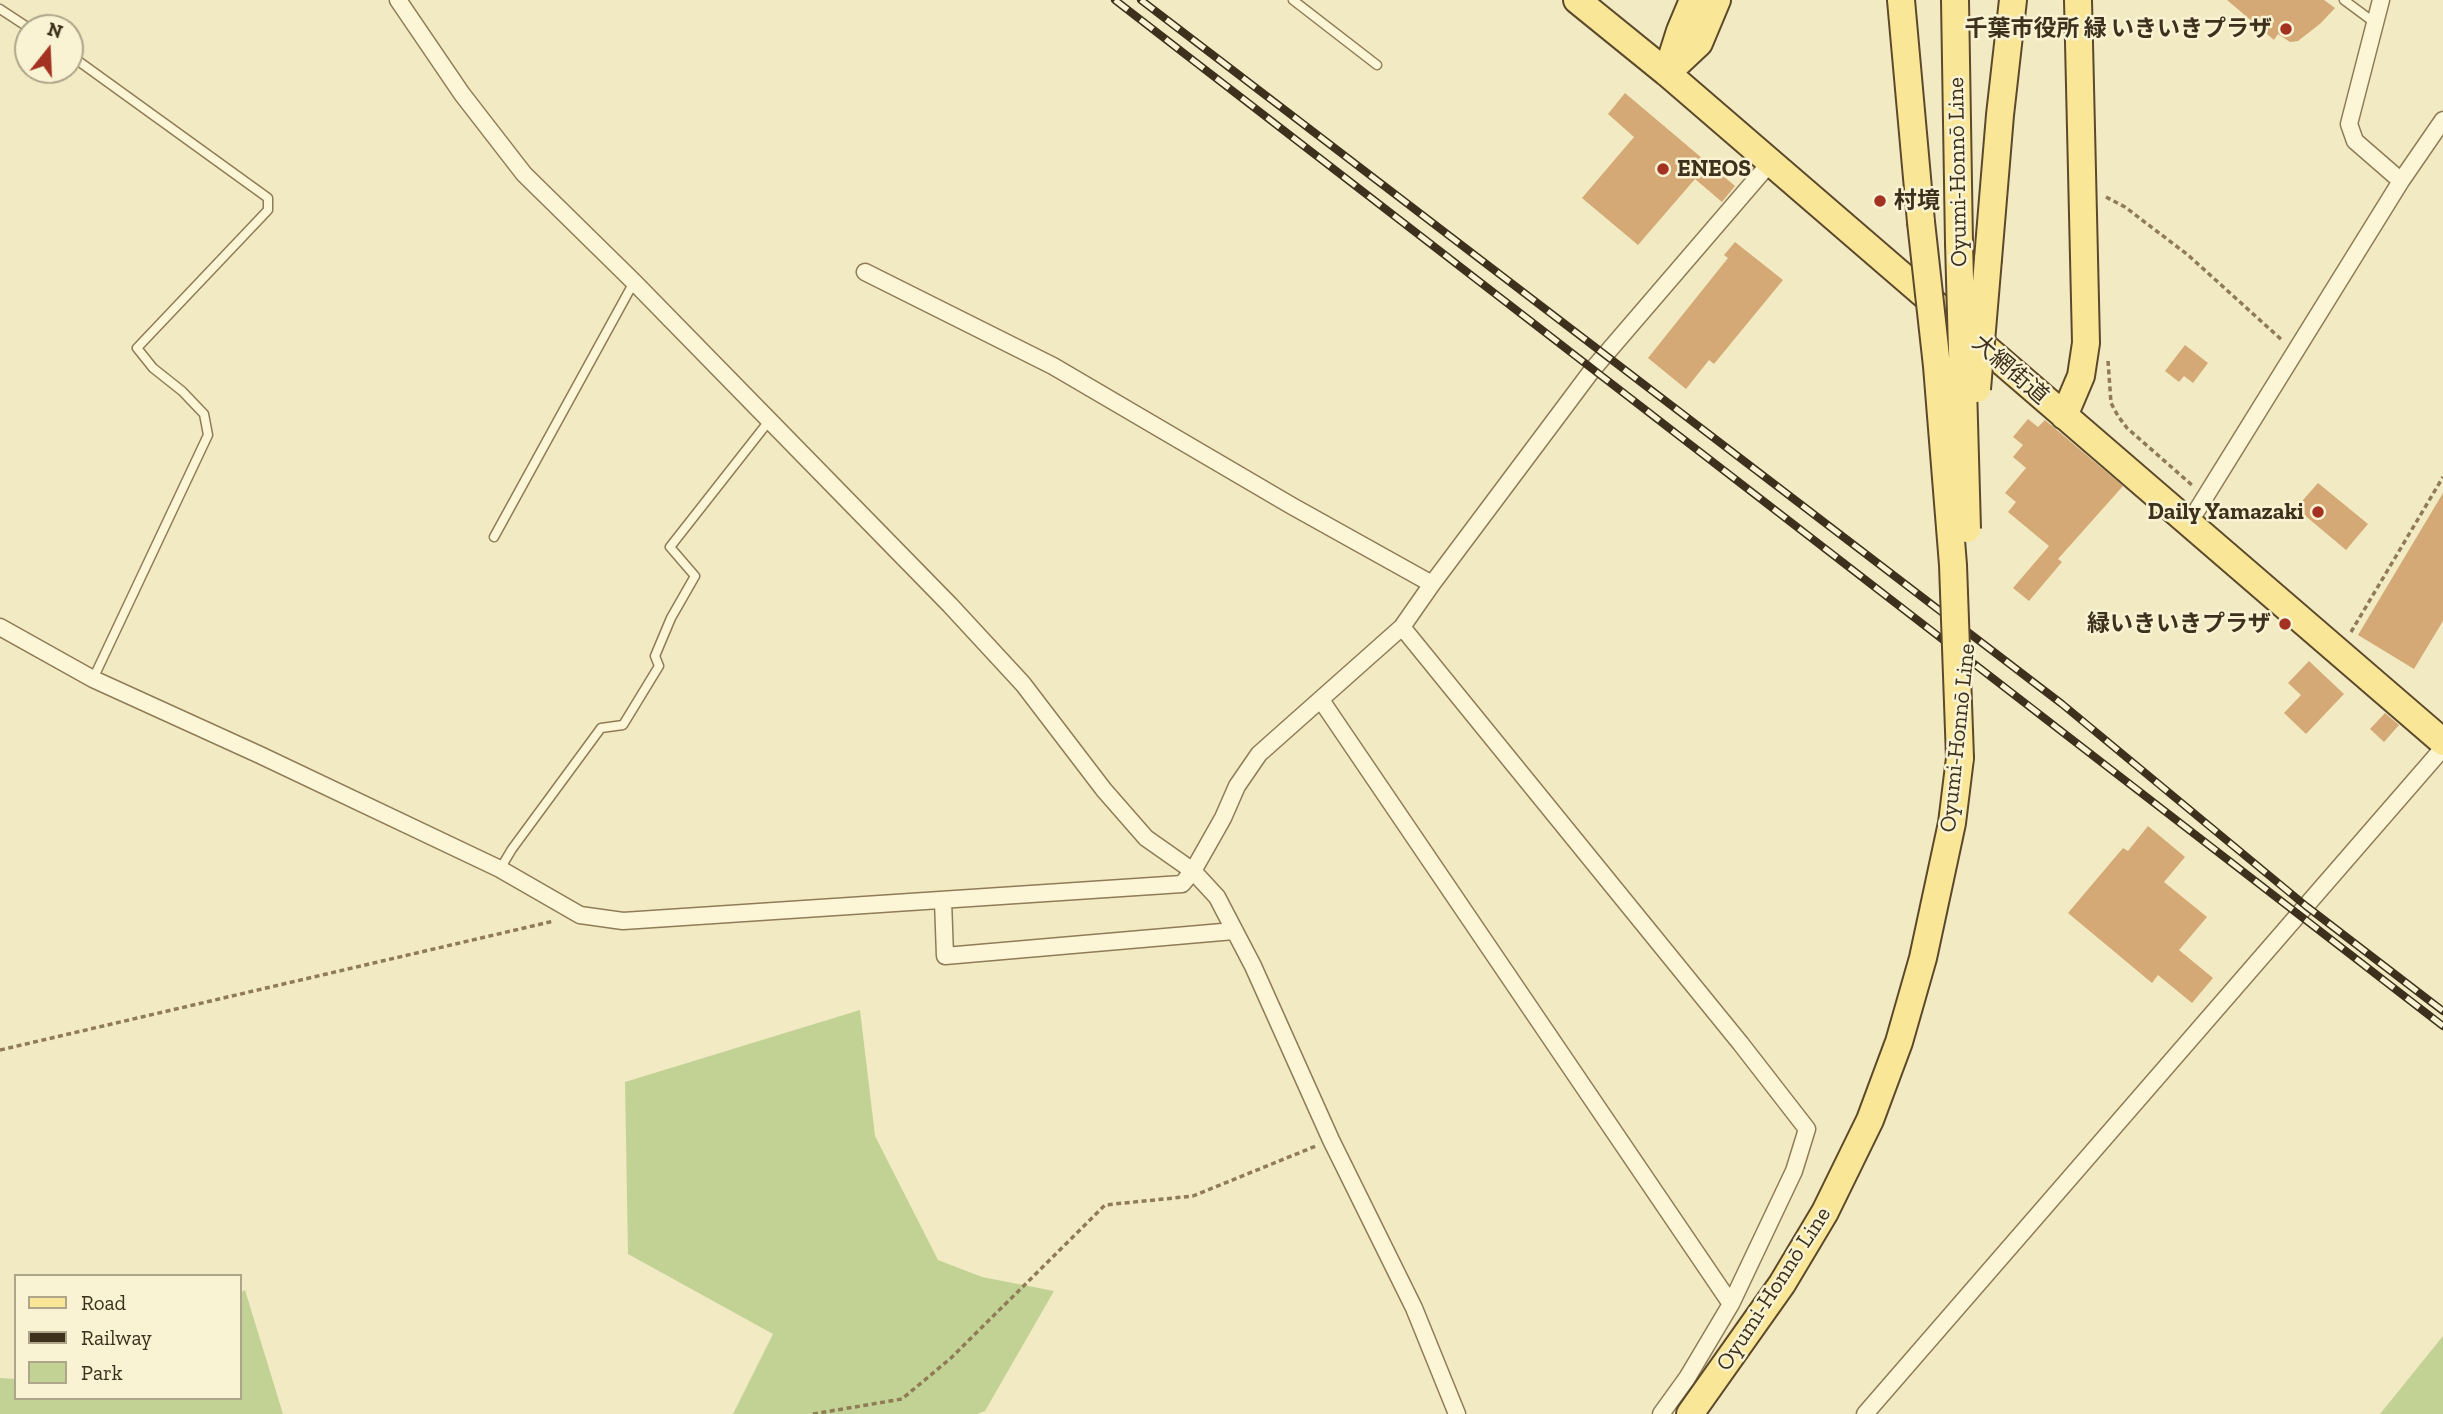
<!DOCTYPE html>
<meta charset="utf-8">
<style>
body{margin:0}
#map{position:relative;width:2443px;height:1414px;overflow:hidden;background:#f2eac3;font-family:"Zilla Slab",serif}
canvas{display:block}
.legend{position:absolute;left:14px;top:1274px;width:228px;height:126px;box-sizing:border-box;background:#f9f3d3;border:2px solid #aea58a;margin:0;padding:9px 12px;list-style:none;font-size:21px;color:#3d311d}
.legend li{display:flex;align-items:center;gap:14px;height:35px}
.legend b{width:35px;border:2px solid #aea58a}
.north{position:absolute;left:14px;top:14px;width:70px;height:70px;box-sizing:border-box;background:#f9f3d3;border:2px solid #aea58a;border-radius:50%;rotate:18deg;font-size:19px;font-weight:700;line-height:28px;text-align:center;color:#3d311d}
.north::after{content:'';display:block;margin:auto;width:24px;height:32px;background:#a43222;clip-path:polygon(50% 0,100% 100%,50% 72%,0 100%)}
</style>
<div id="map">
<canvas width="2443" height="1414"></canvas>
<ul class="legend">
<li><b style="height:9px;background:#f9e797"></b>Road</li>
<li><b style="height:9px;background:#3d311d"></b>Railway</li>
<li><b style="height:19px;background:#c2d295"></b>Park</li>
</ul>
<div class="north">N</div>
</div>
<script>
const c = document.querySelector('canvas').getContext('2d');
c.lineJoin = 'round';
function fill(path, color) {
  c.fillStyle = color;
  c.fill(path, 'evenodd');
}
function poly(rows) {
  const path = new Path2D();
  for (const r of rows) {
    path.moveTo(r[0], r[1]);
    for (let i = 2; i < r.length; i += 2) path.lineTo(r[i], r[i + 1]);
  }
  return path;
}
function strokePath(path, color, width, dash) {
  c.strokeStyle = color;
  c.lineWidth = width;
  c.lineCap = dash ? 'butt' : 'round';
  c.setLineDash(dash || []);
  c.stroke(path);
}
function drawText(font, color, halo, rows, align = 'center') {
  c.font = font + ' "Zilla Slab","Noto Sans JP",serif';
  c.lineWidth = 5;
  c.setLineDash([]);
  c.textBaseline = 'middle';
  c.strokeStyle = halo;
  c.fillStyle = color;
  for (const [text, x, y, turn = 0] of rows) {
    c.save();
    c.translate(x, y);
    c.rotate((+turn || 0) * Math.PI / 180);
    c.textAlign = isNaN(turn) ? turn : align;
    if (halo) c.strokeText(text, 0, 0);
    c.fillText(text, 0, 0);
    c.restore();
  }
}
fill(poly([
 [860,1010,875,1136,938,1260,982,1277,1054,1291,985,1411,977,1414,733,1414,773,1334,628,1254,625,1082],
 [245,1290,283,1414,0,1414,0,1378,16,1379,16,1398,240,1398,240,1293],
 [2443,1336,2443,1414,2380,1414]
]), '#c2d295');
fill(poly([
 [2227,0,2324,0,2335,8,2321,23,2298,41,2290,42,2278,34,2274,40],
 [1625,93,1735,186,1722,202,1695,179,1638,245,1582,198,1634,137,1608,114],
 [1735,242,1783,280,1714,364,1709,360,1686,389,1648,358,1728,258,1724,255],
 [2185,345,2208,363,2193,383,2184,376,2179,382,2165,371],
 [2028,419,2038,427,2045,420,2123,486,2058,559,2062,562,2029,601,2013,588,2049,546,2008,512,2016,502,2005,493,2026,468,2013,457,2023,445,2013,437],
 [2318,483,2368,524,2346,550,2296,508],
 [2443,493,2443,621,2414,669,2358,635],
 [2309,661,2344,694,2306,734,2284,713,2301,695,2288,683],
 [2385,713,2399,725,2384,742,2370,729],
 [2148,826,2185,857,2164,882,2207,917,2179,950,2213,978,2192,1003,2158,975,2152,983,2068,913,2123,848,2128,851]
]), '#d4a975');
const service = poly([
 [1293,0,1377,65],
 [2344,0,2375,23],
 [0,9,29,28],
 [70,55,268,198,268,210,137,348,153,368,182,391,204,414,208,435,93,679],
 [494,537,634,282],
 [500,869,512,849,601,728,623,725,659,666,655,656,671,618,695,576,670,547,769,421]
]);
const minor = poly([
 [398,0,462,94,524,174,634,282,950,605,1023,684,1104,790,1146,838,1193,871,1217,897,1253,966,1331,1140,1414,1308,1457,1414],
 [2381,0,2349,124,2355,141,2401,181],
 [2189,523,2401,181,2443,120],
 [1432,584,1593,369,1770,163],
 [0,627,93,679,260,755,500,869,580,915,623,921,1182,884,1193,871,1223,818,1237,786,1259,754,1402,627,1432,584,1292,506,1053,366,865,272],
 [1402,627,1741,1044,1807,1129,1794,1171,1731,1304],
 [1321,700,1731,1304,1687,1378,1661,1414],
 [943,900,945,956,1234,931],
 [1865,1414,2443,748]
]);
const primary = poly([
 [1577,0,1667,73,2443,742],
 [1901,0,1921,222],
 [1955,0,1959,243],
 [1667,72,1680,31,1693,0],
 [1667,73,1699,43,1717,0],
 [1988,259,2000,115,2013,0],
 [2064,416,2081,376,2086,343,2078,0],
 [1690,1414,1782,1284,1825,1212,1870,1120,1899,1042,1923,958,1952,823,1960,758]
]);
strokePath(service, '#8f7c57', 11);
strokePath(minor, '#8f7c57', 19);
strokePath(primary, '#5c492c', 30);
strokePath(poly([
 [2106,197,2125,207,2188,255,2283,341],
 [2108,361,2111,403,2118,416,2127,428,2193,486],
 [2351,632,2443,477],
 [0,1050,554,921],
 [813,1414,902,1399,951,1358,1105,1205,1193,1196,1316,1146]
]), '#8f7c57', 3.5, [5, 3.5]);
strokePath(service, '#fcf6d7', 8);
strokePath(minor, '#fcf6d7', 16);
strokePath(primary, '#f9e797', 26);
const rail = poly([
 [1115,0,2443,1026],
 [1141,0,2062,704,2306,906,2443,1011]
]);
strokePath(rail, '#3d311d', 8);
strokePath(rail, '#f9f3d3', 5, [16]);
const primaryBridge = poly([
 [1921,222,1937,366,1953,565,1960,758],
 [1959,243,1967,529],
 [1977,389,1988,259]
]);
strokePath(primaryBridge, '#5c492c', 30, []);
strokePath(primaryBridge, '#f9e797', 26);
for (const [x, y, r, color] of [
 [2286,29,7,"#a43222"],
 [1663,169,7,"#a43222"],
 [1880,201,7,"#a43222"],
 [2318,512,7,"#a43222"],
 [2285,624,7,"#a43222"]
]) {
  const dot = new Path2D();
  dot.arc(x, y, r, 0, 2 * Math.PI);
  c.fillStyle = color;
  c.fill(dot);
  strokePath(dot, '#f9f3d3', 2.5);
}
drawText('bold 23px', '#3d311d', '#f9f3d3', [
 ["千葉市役所 緑 いきいきプラザ",2272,29],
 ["ENEOS",1677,169,"left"],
 ["村境",1894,201,"left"],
 ["Daily Yamazaki",2304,512],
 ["緑いきいきプラザ",2271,624]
], 'right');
drawText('23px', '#3d311d', '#f9f3d3', [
 ["Oyumi-Honnō Line",1958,172,-91],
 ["大網街道",2010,370,41],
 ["Oyumi-Honnō Line",1958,738,-84],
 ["Oyumi-Honnō Line",1774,1289,-57]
]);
</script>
